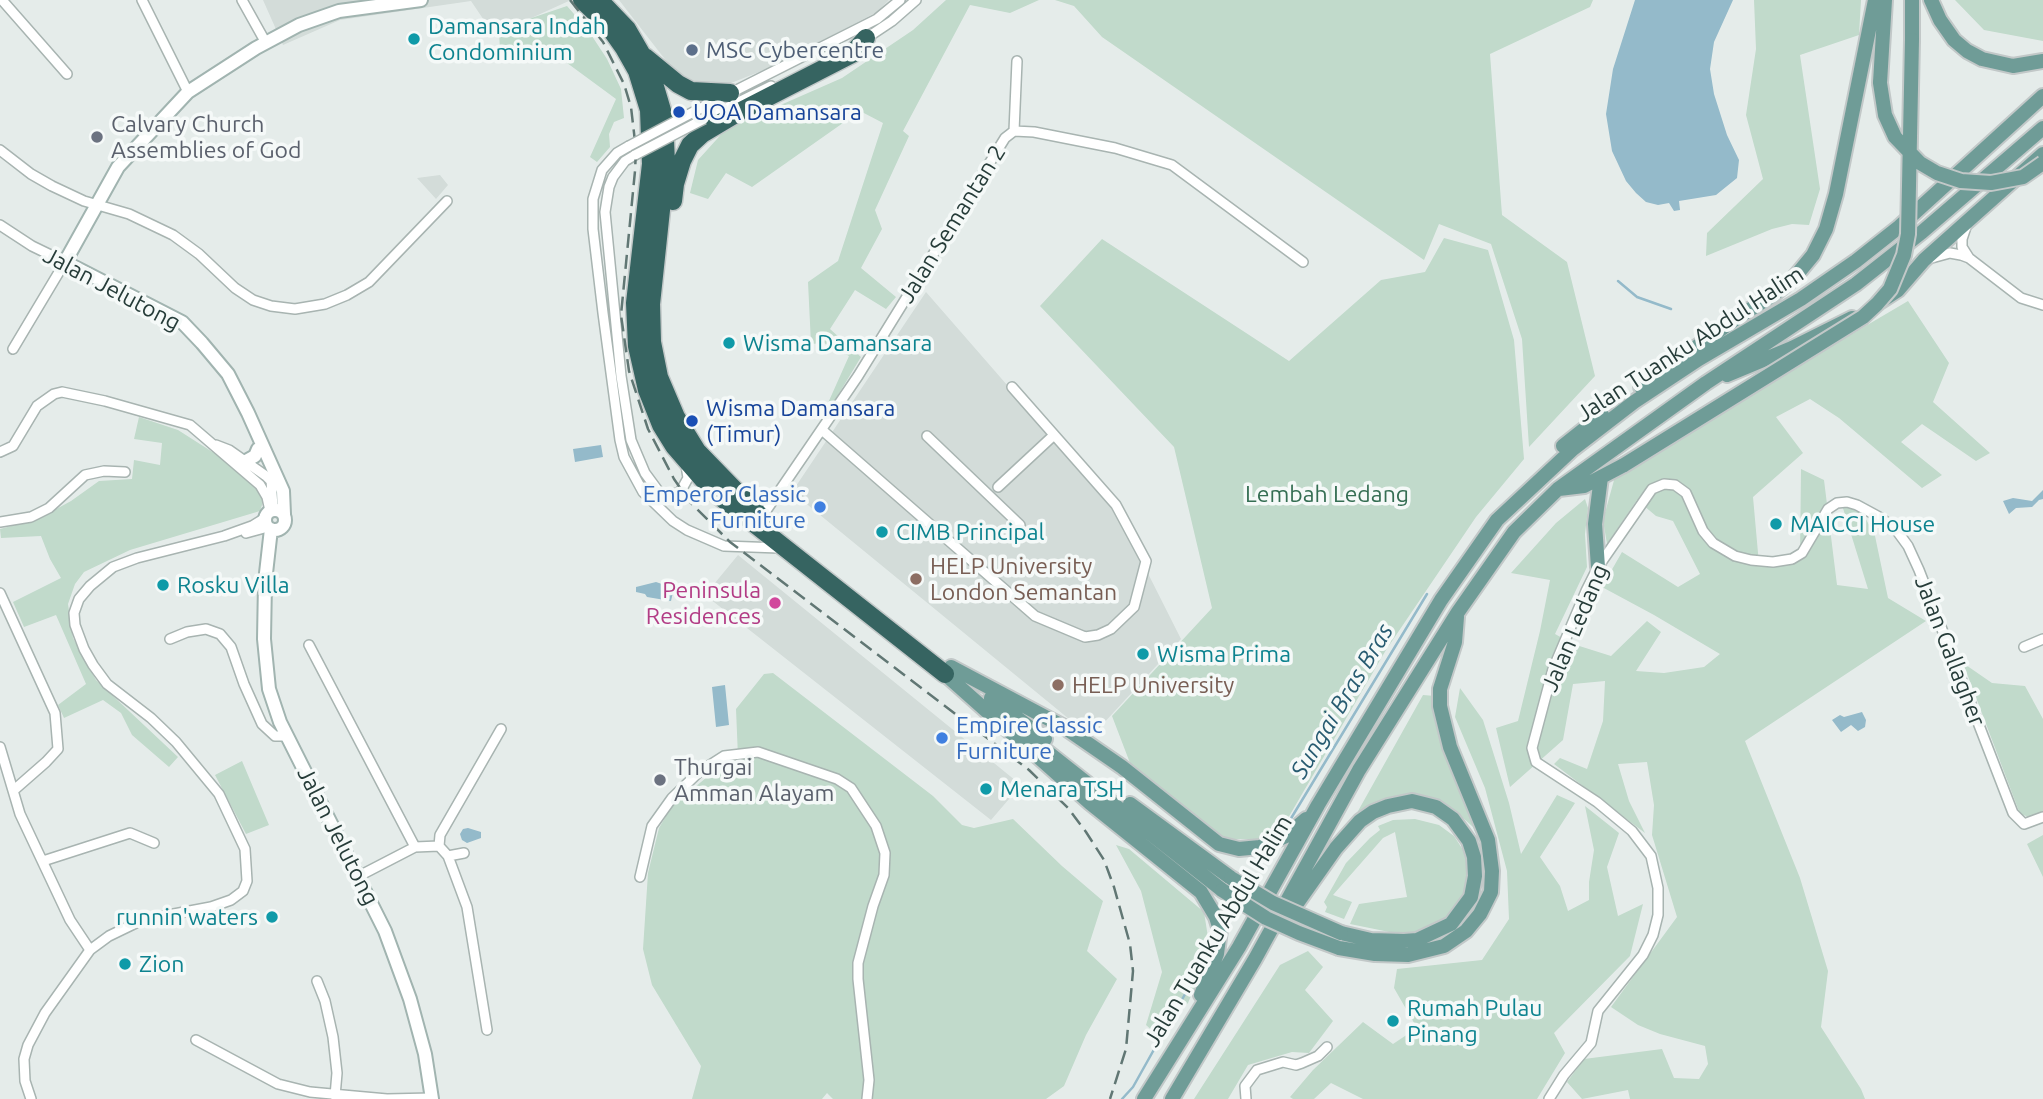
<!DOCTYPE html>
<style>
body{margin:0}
canvas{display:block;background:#e5ecea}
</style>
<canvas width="2043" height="1099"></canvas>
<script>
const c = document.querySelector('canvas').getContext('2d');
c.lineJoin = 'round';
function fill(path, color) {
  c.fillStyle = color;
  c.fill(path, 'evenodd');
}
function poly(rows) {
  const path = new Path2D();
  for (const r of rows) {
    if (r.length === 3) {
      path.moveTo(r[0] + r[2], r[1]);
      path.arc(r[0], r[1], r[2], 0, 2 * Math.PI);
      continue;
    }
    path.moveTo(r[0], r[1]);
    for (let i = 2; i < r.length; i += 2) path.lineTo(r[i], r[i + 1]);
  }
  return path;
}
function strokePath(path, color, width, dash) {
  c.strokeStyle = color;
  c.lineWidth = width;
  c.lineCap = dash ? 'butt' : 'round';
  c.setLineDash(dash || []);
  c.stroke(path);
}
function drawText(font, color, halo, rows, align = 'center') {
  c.font = font + ' Ubuntu,sans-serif';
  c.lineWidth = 7;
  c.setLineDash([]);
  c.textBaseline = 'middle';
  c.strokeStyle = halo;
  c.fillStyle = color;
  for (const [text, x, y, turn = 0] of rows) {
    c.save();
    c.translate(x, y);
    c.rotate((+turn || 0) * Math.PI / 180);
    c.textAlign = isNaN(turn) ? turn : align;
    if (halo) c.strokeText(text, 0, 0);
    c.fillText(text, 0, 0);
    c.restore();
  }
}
fill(poly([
 [263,0,571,0,494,35,471,1,340,20,283,45],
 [619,0,889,0,877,12,769,68,726,85,693,86,674,71],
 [440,175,448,185,436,199,417,178],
 [926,292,1116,510,1181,639,1091,737,792,492],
 [738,555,1021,785,991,820,705,595]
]), '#d3dcd9');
fill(poly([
 [946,0,1039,0,1010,13,970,5,903,131,909,136,875,210,882,229,861,268,896,297,886,309,855,290,830,329,861,357,832,405,829,406,828,403,849,356,824,343,811,344,808,282,838,261,883,123,860,111,752,187,726,173,708,199,690,193,698,160,726,129,842,78,913,30],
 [1055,0,1593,0,1590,7,1490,54,1502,215,1567,262,1595,376,1529,447,1522,339,1491,244,1439,224,1424,260,1102,37,1074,6],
 [1754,0,1861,0,1859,35,1800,55,1820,189,1809,225,1792,224,1772,229,1706,256,1707,233,1763,179,1746,115,1756,49],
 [1955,0,2043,0,2043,41,1984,30],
 [567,6,588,30,607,59,621,89,624,118,614,122,609,134,610,147,597,162,590,157,616,99,563,60,541,61,539,44,500,52,499,29],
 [1444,238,1488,250,1514,340,1524,459,1476,517,1386,650,1284,825,1260,839,1223,839,1130,763,1112,716,1212,608,1174,447,1040,306,1102,239,1289,361,1381,280,1425,272],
 [1908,301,1949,363,1933,402,1990,453,1976,461,1922,424,1901,442,1942,475,1922,488,1839,418,1810,399,1776,417,1803,453,1753,497,1759,564,1800,558,1801,469,1824,480,1837,585,1868,589,1842,505,1861,510,1875,536,1888,598,1926,621,1745,741,1800,878,1828,971,1821,1027,1861,1089,1865,1099,1630,1099,1628,1090,1582,1099,1567,1082,1584,1059,1662,1049,1674,1078,1699,1079,1708,1064,1705,1046,1660,1034,1638,1025,1611,1007,1677,917,1652,835,1654,805,1647,762,1618,764,1629,801,1645,833,1554,764,1560,758,1587,769,1603,721,1605,681,1573,684,1563,740,1510,787,1496,728,1518,721,1540,631,1550,580,1511,573,1556,523,1585,499,1588,508,1585,534,1587,567,1555,634,1573,644,1611,656,1647,621,1661,632,1636,671,1664,673,1704,667,1720,654,1654,615,1602,587,1622,552,1678,587,1700,574,1673,521,1656,516,1637,500,1607,544,1603,520,1616,473],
 [139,417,178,430,225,460,257,489,264,499,260,511,130,550,84,572,75,584,68,604,73,638,96,680,178,757,169,767,132,735,121,713,103,700,64,718,58,705,86,684,56,615,24,627,13,602,61,578,50,559,41,536,1,538,0,529,38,519,71,501,99,481,132,479,134,460,160,465,162,443,134,439],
 [1963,663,1992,683,2025,686,2043,719,2043,811,2029,817,2020,814],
 [773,673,933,796,962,825,974,828,1013,819,1062,866,1103,901,1087,951,1117,979,1086,1035,1064,1086,1046,1099,833,1099,827,1093,822,1099,692,1099,701,1066,652,985,643,949,648,873,659,828,672,806,718,768,738,757,736,709,764,674],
 [1460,688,1483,720,1509,803,1521,854,1557,795,1575,803,1540,857,1560,886,1568,911,1589,900,1589,882,1594,850,1585,806,1619,833,1607,867,1618,916,1643,904,1630,956,1554,1033,1565,1053,1537,1099,1363,1099,1331,1083,1314,1099,1293,1099,1290,1097,1313,1070,1363,1022,1393,1044,1417,1028,1394,988,1397,969,1482,960,1509,919,1507,871,1485,788,1455,717],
 [1423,695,1435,696,1442,743,1482,837,1483,848,1473,827,1452,808,1424,798,1353,820],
 [242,761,269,825,246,834,215,775],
 [1415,819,1439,825,1454,836,1467,856,1472,878,1457,918,1409,936,1350,924,1359,904,1407,897,1395,832,1383,838,1333,895,1352,902,1344,919,1325,912,1327,907,1324,902,1346,863,1370,838,1380,830,1378,826,1393,820],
 [2043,835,2043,877,2027,844],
 [1116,845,1129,849,1204,912,1210,950,1188,1003,1156,1034,1146,1025,1162,972,1141,891],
 [1308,951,1323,967,1305,990,1333,1021,1309,1053,1292,1052,1248,1065,1228,1099,1194,1099,1280,965]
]), '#c1dacb');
fill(poly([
 [1635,0,1733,0,1714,42,1710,69,1714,94,1727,135,1739,160,1737,178,1716,195,1679,201,1680,210,1674,211,1669,203,1658,205,1646,202,1636,193,1626,181,1612,151,1606,114,1613,69],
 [601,445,603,457,575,462,573,449],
 [2043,490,2043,499,2039,500,2032,507,2016,508,2009,514,2003,501,2013,498,2032,501],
 [656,582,674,588,671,601,647,597,645,594,636,592,636,587],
 [725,685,729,725,716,727,712,687],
 [1862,712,1866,720,1865,727,1858,731,1851,725,1841,732,1832,720,1840,715,1844,717],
 [468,828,481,832,481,838,467,843,462,840,460,834,463,829]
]), '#94baca');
strokePath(poly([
 [1618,281,1637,297,1671,309],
 [1287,825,1427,594],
 [1122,1099,1133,1087,1198,971]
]), '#94baca', 2.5);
const street = poly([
 [2,0,67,74],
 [142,0,188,92],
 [242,0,266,43],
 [865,39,892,21,916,0],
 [699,109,877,19,900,0],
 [704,119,771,86],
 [1014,131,1034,132,1115,148,1172,165,1303,262],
 [629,146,617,153,602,170,593,199,593,229,603,313,620,440,624,457,643,492,673,521,687,530,724,546,779,548],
 [0,150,31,174,52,186,84,201,129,214,173,235,199,254,235,288,253,300,271,306,295,309,325,304,347,295,369,282,447,201],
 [635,155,625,161,613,177,609,187,605,212,621,376,631,440,645,473,659,492,665,495,679,493,683,487,688,478,686,465],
 [0,225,32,246,65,262,13,349],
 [1966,227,1962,239,1962,247,1969,258],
 [1928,259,1950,253,1961,255,1969,258,2021,298,2043,305],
 [822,430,1035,616,1085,637,1098,635,1111,629,1134,607,1146,561,1116,505,1012,387],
 [927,436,1020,525],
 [216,445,229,450,266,476,271,481,273,506],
 [0,452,13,446,37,406,54,394,62,392,105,401,190,425,260,485,267,497,270,511],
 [998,487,1054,435],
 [761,518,858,376,1005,138,1014,131,1017,61],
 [0,522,31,517,49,508,85,475,104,471,125,472],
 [246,533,268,527],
 [0,593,55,713,58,749,46,762,14,790],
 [170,639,187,632,206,629,220,634,231,647,244,684,262,724,275,736,287,736],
 [309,645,415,847],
 [2024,647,2043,639],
 [0,747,20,814,70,920,90,950],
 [439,846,448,856,467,907,487,1030],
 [439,846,440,835,501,729],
 [448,856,464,853],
 [43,861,130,833,154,843],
 [359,876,415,847,439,846],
 [640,877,652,826,672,798,699,772,724,756,758,752,837,779,851,788,876,826,885,853,884,875,873,906,858,963,858,979,869,1080,867,1099],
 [317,981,325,1001,333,1037,337,1073,335,1096],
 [196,1040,278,1084,310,1092,387,1099,432,1098],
 [31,1099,25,1081,24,1059,28,1045,45,1013,90,950,109,936,142,920,211,907,231,900,243,891,247,881,245,849,219,794,176,742,151,718,107,684,93,665,84,649,75,625,74,613,79,599,90,586,113,567,137,558,224,536,252,526,265,518],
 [1246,1099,1245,1086,1257,1070,1283,1062,1296,1065,1302,1063,1318,1056,1327,1047],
 [1549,1099,1564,1075,1591,1043,1598,1011,1643,955,1653,935,1658,915,1658,888,1651,856,1632,831,1597,802,1536,762,1532,748,1553,669,1586,591,1598,567,1652,489,1664,484,1675,485,1686,493,1703,531,1713,543,1735,556,1751,560,1773,562,1792,559,1802,553,1828,509,1837,503,1847,502,1857,505,1881,518,1897,531,1908,546,1919,570,2013,813,2024,824,2043,817]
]);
const secondary = poly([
 [246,461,255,456,258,449],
 [275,520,10],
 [284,514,283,491,248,413,228,374,202,343,182,322,65,262,118,167,188,92,256,48,299,25,339,11,421,0],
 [271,529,265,582,264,639,269,689,280,722,385,931,410,999,425,1054,432,1099]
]);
const primary = poly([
 [1931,0,1940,20,1954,40,1967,51,1982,59,2013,66,2043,61],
 [1912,40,1912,0],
 [1880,83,1885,0],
 [1881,301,1898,290,1924,260,2043,154],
 [1727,375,1792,348,1852,318],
 [1641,387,1738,317,1773,295,1794,278,1813,255,1826,229,1836,194,1875,0],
 [1563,446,1602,415],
 [1559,489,1584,486,1624,465],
 [1598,567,1595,524,1601,477],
 [951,667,1064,727,1122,767,1219,844,1239,849,1260,847,1286,836,1306,819],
 [945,674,1090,803,1201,892,1216,917,1220,930,1217,954,1201,995],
 [991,698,1045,739],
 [1031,739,1222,890],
 [1130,804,1231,878],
 [1286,919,1336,848,1360,821,1373,812,1388,806,1412,801,1436,807,1453,819,1469,841,1474,857,1475,876,1471,897,1451,924,1417,940,1404,941,1371,940,1341,933],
 [1339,948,1375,954,1408,955,1444,946,1466,931,1480,914,1491,892,1492,871,1488,840,1450,747,1440,706,1440,689,1455,642,1457,617],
 [1144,1099,1239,947,1318,805,1441,600,1497,520,1573,449,1634,402,1699,359,1801,299,1856,261,1899,227,2043,96],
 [1172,1099,1255,959,1359,770,1458,612,1514,532,1558,489,1706,383,1856,284,1922,232,2043,128]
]);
const highway = poly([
 [582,0,607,24,624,48,637,71,649,110,651,164,635,303,637,346,647,390,661,425,674,446,714,492,945,674],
 [602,3,627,29,642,55,651,73,664,117,666,163,651,304,652,342,659,377,676,417,697,451,767,523],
 [645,57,678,84,691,91,730,93],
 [673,201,675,184,682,161,690,145,702,134,739,112,852,54,866,38]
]);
strokePath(street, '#a8b4b1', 12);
strokePath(secondary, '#a1b4b0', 16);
strokePath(primary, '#c2c8c8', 18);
strokePath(highway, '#c2c8c8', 21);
strokePath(street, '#fff', 9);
strokePath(secondary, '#fff', 12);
strokePath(primary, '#6f9c97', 14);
strokePath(highway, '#366461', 18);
strokePath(poly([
 [570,0,603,42,624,84,631,107,636,150,635,171,621,315,629,371,648,429,674,479,690,502,730,542,1029,770,1068,808,1086,832,1104,860,1114,887,1130,944,1133,971,1126,1049,1110,1099]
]), '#617774', 2.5, [14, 7]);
const streetBridge = poly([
 [629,146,699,109],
 [635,155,704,119]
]);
const primaryBridge = poly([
 [1880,83,1885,115,1895,137,1920,163,1937,173,1961,181,1991,183,2023,177,2043,163],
 [1624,465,1863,317,1877,304,1890,289,1904,255,1908,234,1912,40],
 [1231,878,1273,903,1341,933],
 [1222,890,1266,918,1299,933,1339,948]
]);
strokePath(streetBridge, '#a8b4b1', 12, []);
strokePath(primaryBridge, '#c2c8c8', 18, []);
strokePath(streetBridge, '#fff', 9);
strokePath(primaryBridge, '#6f9c97', 14);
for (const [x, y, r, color] of [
 [414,39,7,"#0f9aa8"],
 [692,50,7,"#5c6f8a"],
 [679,112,7,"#1a4fb4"],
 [97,137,7,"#6b7280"],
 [729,343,7,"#0f9aa8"],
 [692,421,7,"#1a4fb4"],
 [820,507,7,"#3f7fe0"],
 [1776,524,7,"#0f9aa8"],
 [882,532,7,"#0f9aa8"],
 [916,579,7,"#8d6e63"],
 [163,585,7,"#0f9aa8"],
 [775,603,7,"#d1479c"],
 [1143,654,7,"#0f9aa8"],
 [1058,685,7,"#8d6e63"],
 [942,738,7,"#3f7fe0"],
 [660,780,7,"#6b7280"],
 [986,789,7,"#0f9aa8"],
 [272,917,7,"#0f9aa8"],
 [125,964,7,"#0f9aa8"],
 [1393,1021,7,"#0f9aa8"]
]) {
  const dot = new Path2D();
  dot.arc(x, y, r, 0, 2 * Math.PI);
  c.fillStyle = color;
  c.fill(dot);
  strokePath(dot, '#f5f9f8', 2.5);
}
drawText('23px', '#0d838f', '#f5f9f8', [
 ["Damansara Indah",428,26],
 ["Condominium",428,52],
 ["Wisma Damansara",743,343],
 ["MAICCI House",1790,524],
 ["CIMB Principal",896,532],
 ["Rosku Villa",177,585],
 ["Wisma Prima",1157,654],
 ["Menara TSH",1000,789],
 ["runnin'waters",258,917,"right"],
 ["Zion",139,964],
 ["Rumah Pulau",1407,1008],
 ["Pinang",1407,1034]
], 'left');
drawText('23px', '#4e5e75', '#f5f9f8', [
 ["MSC Cybercentre",706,50]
], 'left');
drawText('23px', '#164399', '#f5f9f8', [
 ["UOA Damansara",693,112],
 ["Wisma Damansara",706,408],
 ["(Timur)",706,434]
], 'left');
drawText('23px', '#5b616d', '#f5f9f8', [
 ["Calvary Church",111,124],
 ["Assemblies of God",111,150],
 ["Thurgai",674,767],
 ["Amman Alayam",674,793]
], 'left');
drawText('23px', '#263c39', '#f5f9f8', [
 ["Jalan Semantan 2",952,224,-58],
 ["Jalan Jelutong",112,289,28],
 ["Jalan Tuanku Abdul Halim",1690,344,-33],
 ["Jalan Ledang",1575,628,-67],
 ["Jalan Gallagher",1950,651,69],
 ["Jalan Jelutong",338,836,63],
 ["Jalan Tuanku Abdul Halim",1218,931,-59]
]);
drawText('23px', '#366cbe', '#f5f9f8', [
 ["Emperor Classic",806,494],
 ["Furniture",806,520],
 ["Empire Classic",956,725,"left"],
 ["Furniture",956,751,"left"]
], 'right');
drawText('23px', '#356e53', '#f5f9f8', [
 ["Lembah Ledang",1327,494]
]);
drawText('23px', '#785e54', '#f5f9f8', [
 ["HELP University",930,566],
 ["London Semantan",930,592],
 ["HELP University",1072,685]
], 'left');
drawText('23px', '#b23c85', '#f5f9f8', [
 ["Peninsula",761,590],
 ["Residences",761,616]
], 'right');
drawText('italic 24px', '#275b71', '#f5f9f8', [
 ["Sungai Bras Bras",1342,701,-59]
]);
</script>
